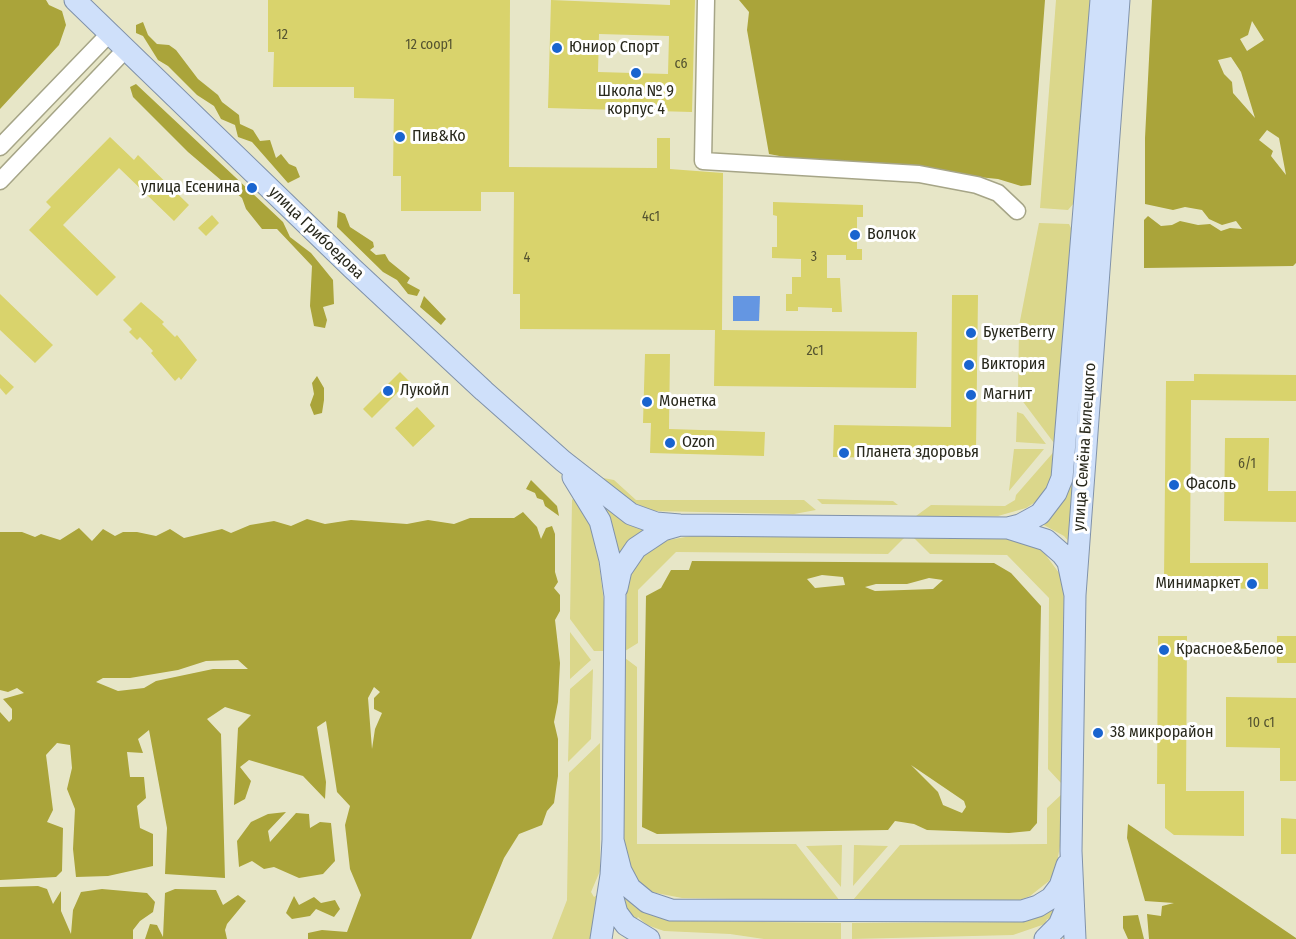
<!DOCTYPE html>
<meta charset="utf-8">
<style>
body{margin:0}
canvas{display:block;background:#e7e6c7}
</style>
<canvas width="1296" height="939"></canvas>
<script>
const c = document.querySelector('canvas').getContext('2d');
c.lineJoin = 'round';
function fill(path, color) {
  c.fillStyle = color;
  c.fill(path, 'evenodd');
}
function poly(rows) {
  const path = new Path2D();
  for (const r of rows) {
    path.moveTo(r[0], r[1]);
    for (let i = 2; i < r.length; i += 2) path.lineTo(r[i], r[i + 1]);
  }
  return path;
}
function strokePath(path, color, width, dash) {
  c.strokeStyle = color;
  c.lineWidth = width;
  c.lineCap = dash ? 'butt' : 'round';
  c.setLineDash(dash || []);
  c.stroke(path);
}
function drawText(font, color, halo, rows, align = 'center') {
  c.font = font + ' "Fira Sans Condensed",sans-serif';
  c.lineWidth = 6;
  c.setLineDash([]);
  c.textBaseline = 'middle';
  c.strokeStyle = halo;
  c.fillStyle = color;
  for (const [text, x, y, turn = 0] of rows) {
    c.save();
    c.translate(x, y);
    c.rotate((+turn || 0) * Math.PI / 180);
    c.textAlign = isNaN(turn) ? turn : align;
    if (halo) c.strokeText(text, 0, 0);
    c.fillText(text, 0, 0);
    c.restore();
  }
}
fill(poly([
 [1056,0,1090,0,1074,203,1068,210,1040,208],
 [1039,223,1069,224,1072,230,1057,440,1054,443,1018,395,1019,326],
 [1017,412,1023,414,1046,444,1016,442],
 [1058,447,1048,489,1040,499,1026,508,998,516,916,516,931,505,1005,506,1015,500,1016,495],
 [1014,449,1044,449,1009,491],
 [1075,449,1070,543,1064,536,1042,524,1057,510,1064,499,1072,450],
 [598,477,614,480,636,500,804,500,816,510,794,514,654,511,629,501],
 [576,495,591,525,597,549,604,602,604,651,594,651,570,619,572,500],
 [817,499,893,501,898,505,822,504],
 [599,502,653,527,618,565],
 [697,535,905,537,888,554,676,552,638,590,638,643,625,651,627,580,640,554,663,541],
 [1000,536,1042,550,1062,577,1064,588,1061,783,1048,769,1049,598,1007,555,930,554,913,537],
 [570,632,591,660,570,679],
 [625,658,637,667,637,844,796,844,840,901,682,898,651,892,642,886,632,874,623,841],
 [593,669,591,739,568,762,570,689],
 [600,743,600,871,591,892,594,897,601,892,594,939,552,939,567,900,569,773],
 [1062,794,1060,846,1056,868,1049,881,1030,896,1017,901,853,900,900,845,1047,844,1047,808],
 [842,845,841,887,806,846],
 [854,845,888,846,853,886],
 [619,893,636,908,657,917,680,921,841,923,841,939,764,939,730,934,664,931,647,925,638,917,635,921,628,914],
 [1058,908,1054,918,1047,919,1045,924,1013,935,852,939,852,923,1023,922]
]), '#dbd78b');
fill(poly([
 [0,0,46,0,49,5,62,11,66,25,59,45,0,109],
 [739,0,1045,0,1031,185,1021,186,998,179,790,158,769,154,747,30,749,12],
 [1152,0,1296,0,1296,263,1293,266,1144,268,1144,220,1148,216,1161,226,1172,225,1180,221,1198,225,1210,224,1221,231,1230,228,1242,229,1236,221,1222,225,1209,219,1202,210,1185,207,1173,210,1145,204,1145,138],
 [1252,21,1264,40,1247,51,1240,39,1248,35],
 [1231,57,1241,72,1255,118,1233,93,1232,82,1224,74,1218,60],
 [1267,130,1279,138,1286,175,1271,156,1273,151,1259,140],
 [143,22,148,35,157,44,169,45,176,50,198,79,218,95,222,102,239,115,240,124,253,130,260,141,270,140,276,158,281,154,289,164,296,167,300,177,288,183,252,142,238,137,235,125,221,119,214,106,197,95,168,66,158,60,143,36,136,33,136,25],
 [136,84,283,222,290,237,311,253,333,280,334,304,323,307,327,320,325,328,314,326,310,306,312,266,277,229,262,229,246,209,242,198,188,152,133,97,130,87],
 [338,211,345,214,350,227,373,242,374,247,370,250,376,255,385,254,389,261,410,278,407,283,420,290,417,296,408,294,397,280,383,272,337,227],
 [424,296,446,319,441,325,420,307],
 [317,376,324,388,324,400,322,413,314,415,310,405,314,394,312,383],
 [531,480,557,506,559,516,545,506,543,500,537,498,535,493,526,489],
 [523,512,537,527,541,539,546,528,552,526,555,534,555,572,558,582,554,588,560,595,560,611,555,620,560,663,558,702,554,722,558,739,558,776,554,803,547,811,542,825,519,834,504,858,471,939,308,939,308,933,322,930,347,932,361,895,350,869,345,825,350,806,337,792,326,721,317,727,326,782,325,799,303,776,249,760,240,767,251,781,245,799,234,805,238,728,251,715,225,707,207,719,221,734,225,878,165,874,167,828,149,730,138,739,143,753,127,752,130,777,144,777,146,798,137,806,140,828,153,834,153,866,108,876,76,877,73,849,75,809,67,789,72,768,70,745,57,743,46,755,53,810,47,822,63,828,62,871,56,877,0,880,0,712,9,722,12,719,12,709,3,699,24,693,17,688,8,692,0,690,0,532,22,532,35,537,41,534,60,540,79,528,92,541,103,529,115,536,123,532,137,532,156,536,170,529,184,538,222,529,231,533,250,525,274,521,291,526,307,519,325,524,351,520,407,524,428,520,454,524,470,518,514,518],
 [238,660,248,669,213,669,156,681,144,688,118,691,96,682,103,678,130,678,178,670,206,661],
 [374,687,380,692,374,698,374,709,382,713,375,729,372,749,368,698],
 [692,561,994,563,1011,573,1041,606,1037,823,1030,831,1009,833,927,830,914,824,895,821,888,830,657,834,642,827,646,596,661,588,671,570,689,570],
 [822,575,843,577,845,585,815,588,807,579],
 [929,578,943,580,933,589,875,591,865,587,876,584,907,584],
 [911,765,964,801,966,807,962,813,943,805,938,792],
 [286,812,268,831,270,842,296,813,309,814,310,828,320,822,331,823,335,861,323,874,299,878,274,867,264,869,252,861,239,867,237,841,251,822,268,814],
 [1128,824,1296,938,1296,939,1149,939,1147,914,1161,916,1162,906,1174,903,1145,901,1127,838],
 [38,886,47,889,53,904,61,891,61,911,71,934,73,910,81,892,102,889,147,893,155,902,153,912,140,921,133,930,133,939,0,939,0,887],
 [175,889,216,890,223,905,238,895,246,901,227,924,225,930,227,939,145,939,150,924,157,925,163,937,165,893],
 [294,896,299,905,314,897,321,903,335,900,340,909,334,917,316,909,310,916,292,919,286,913],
 [1138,915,1144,939,1128,939,1123,928,1123,916]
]), '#aaa43a');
fill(poly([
 [733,296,760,296,759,321,733,321]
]), '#6496e2');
fill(poly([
 [268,0,510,0,509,167,657,168,657,138,670,138,670,169,723,173,722,330,917,332,916,388,714,386,715,330,520,329,520,294,513,294,514,192,481,192,481,211,401,211,401,176,393,176,394,99,354,98,354,87,273,87,274,52,268,52],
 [551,0,670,5,670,0,695,0,692,112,548,108],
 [599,34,669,36,668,74,598,72],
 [110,137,134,160,138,155,189,205,174,221,119,168,63,225,116,277,97,296,29,230,51,207,46,202],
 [773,202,863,205,863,217,857,217,857,249,862,249,862,260,846,260,846,255,827,255,827,278,840,278,842,312,832,312,832,308,798,307,798,311,786,311,786,294,792,294,792,277,801,277,801,259,772,258,772,247,777,247,777,216,773,215],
 [212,215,219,223,206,236,198,228],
 [0,294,53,345,35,363,0,330],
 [952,295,978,295,976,450,945,449,945,459,833,457,834,425,951,427],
 [141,302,164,322,162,324,175,337,177,335,197,360,181,380,179,377,175,381,151,353,153,351,140,337,137,340,129,332,132,329,123,320],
 [645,354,670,354,669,429,765,432,764,456,650,453,651,423,643,423],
 [400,372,409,381,372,418,363,409],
 [0,374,14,387,6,395,0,388],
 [1194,374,1296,375,1296,401,1191,400,1190,563,1268,563,1268,589,1198,588,1198,580,1164,579,1166,381,1194,381],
 [417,407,435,426,413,447,395,428],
 [1225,438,1269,438,1268,491,1296,491,1296,522,1224,521],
 [1158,636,1187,636,1186,791,1244,791,1244,836,1174,835,1165,828,1165,784,1157,784],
 [1277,636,1296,636,1296,663,1277,663],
 [1226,697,1296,698,1296,781,1280,781,1280,748,1226,747],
 [1281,818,1296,819,1296,854,1281,854]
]), '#d9d36c');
const minor = poly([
 [706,0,703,161,919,174,977,185,998,193,1017,211],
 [0,147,109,34],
 [0,181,125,50]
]);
const major = poly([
 [75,0,352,268,484,391,563,461,631,514,656,523,680,525,1008,528,1046,540,1062,554,1068,562,1075,595],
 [573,477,600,521,610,560,615,596,613,840,611,875,601,939],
 [1008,528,1020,525,1040,514,1056,493,1062,478,1101,0],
 [617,588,621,570,636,548,663,530,677,526],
 [613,840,621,871,630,888,647,902,671,910,1022,911,1038,906,1051,898,1060,886,1067,865],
 [611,891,617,913,626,925,649,939],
 [1045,939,1059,925,1069,901],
 [1075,939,1071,851,1075,595,1119,0]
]);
strokePath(minor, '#a6a587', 19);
strokePath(major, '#8092aa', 23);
strokePath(minor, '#fff', 16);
strokePath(major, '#cfe0fa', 21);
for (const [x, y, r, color] of [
 [557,48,6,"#1964cf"],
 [636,73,6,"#1964cf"],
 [400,137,6,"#1964cf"],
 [252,188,6,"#1964cf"],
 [855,235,6,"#1964cf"],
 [971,333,6,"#1964cf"],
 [969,365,6,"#1964cf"],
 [388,391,6,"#1964cf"],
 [971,395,6,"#1964cf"],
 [647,402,6,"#1964cf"],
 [670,443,6,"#1964cf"],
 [844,453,6,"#1964cf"],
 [1174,485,6,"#1964cf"],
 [1252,584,6,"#1964cf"],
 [1164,650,6,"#1964cf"],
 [1098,733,6,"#1964cf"]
]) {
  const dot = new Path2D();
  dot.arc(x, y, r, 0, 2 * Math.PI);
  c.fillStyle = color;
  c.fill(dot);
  strokePath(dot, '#fff', 2);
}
drawText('14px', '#545330', null, [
 ["12",282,35],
 ["12 соор1",429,45],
 ["с6",681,64],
 ["4с1",651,217],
 ["3",814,257],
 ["4",527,258],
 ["2с1",815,351],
 ["6/1",1247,464],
 ["10 с1",1261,723]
]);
drawText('16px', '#28281c', '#fff', [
 ["Юниор Спорт",569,48],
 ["Школа № 9",636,92,"center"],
 ["корпус 4",636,110,"center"],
 ["Пив&Ко",412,137],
 ["улица Есенина",240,188,"right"],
 ["Волчок",867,235],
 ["БукетBerry",983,333],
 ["Виктория",981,365],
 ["Лукойл",400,391],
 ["Магнит",983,395],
 ["Монетка",659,402],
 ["Ozon",682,443],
 ["Планета здоровья",856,453],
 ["Фасоль",1186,485],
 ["Минимаркет",1240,584,"right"],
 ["Красное&Белое",1176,650],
 ["38 микрорайон",1110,733]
], 'left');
drawText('16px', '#28281c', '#fff', [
 ["улица Грибоедова",316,233,44],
 ["улица Семёна Билецкого",1085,447,-86]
]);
</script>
